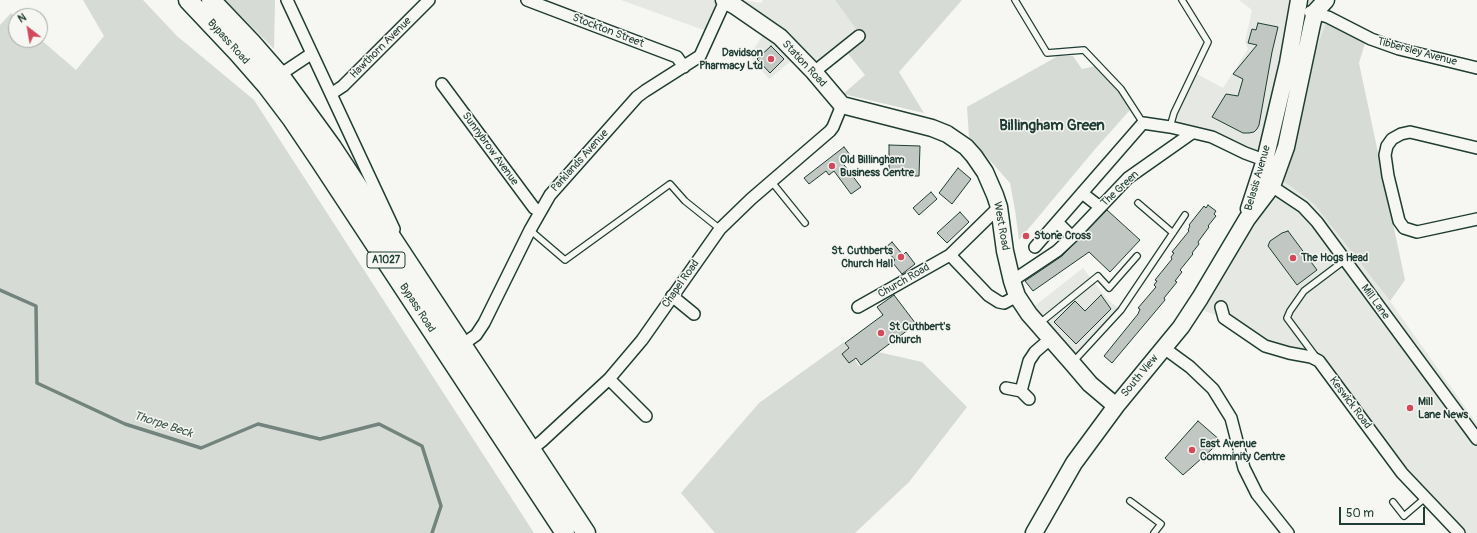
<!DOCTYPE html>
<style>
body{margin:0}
#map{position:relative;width:1477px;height:533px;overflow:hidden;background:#f6f6f2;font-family:Pangolin,sans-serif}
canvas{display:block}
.north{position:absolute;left:8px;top:8px;width:40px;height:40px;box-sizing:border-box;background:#f6f6f2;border:1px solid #a0aca6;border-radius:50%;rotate:329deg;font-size:11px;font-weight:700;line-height:16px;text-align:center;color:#1f3d34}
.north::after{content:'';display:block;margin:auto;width:14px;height:18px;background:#d1495b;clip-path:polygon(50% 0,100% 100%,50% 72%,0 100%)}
.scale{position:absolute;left:1339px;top:507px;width:86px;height:18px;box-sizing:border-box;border:2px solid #1f3d34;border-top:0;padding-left:5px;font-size:12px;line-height:14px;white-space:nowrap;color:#1f3d34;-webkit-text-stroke:3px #f6f6f2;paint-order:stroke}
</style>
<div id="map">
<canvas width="1477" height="533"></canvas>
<div class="north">N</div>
<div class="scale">50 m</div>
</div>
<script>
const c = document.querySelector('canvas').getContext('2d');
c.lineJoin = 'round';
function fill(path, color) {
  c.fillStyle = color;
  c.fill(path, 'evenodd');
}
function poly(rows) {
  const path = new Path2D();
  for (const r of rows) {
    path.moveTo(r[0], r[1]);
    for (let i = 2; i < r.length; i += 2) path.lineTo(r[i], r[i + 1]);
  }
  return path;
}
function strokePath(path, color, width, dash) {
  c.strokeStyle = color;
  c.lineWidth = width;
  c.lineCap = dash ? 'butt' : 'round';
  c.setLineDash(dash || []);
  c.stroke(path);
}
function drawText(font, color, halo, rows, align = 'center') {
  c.font = font + ' Pangolin,sans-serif';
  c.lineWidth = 3;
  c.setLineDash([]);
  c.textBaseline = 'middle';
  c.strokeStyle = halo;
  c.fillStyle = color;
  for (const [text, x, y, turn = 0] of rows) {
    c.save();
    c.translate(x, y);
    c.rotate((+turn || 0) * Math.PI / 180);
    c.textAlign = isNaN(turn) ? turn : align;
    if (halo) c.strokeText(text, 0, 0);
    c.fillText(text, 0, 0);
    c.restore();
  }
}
fill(poly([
 [621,0,743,0,761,3,763,0,835,0,858,32,815,69,801,53,769,79,749,56,765,32,725,6,712,33],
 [1239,0,1325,0,1314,15,1326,23,1310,65,1283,181,1314,204,1390,301,1477,424,1477,533,1459,533,1425,498,1319,361,1289,353,1224,318,1194,307,1247,219,1265,160,1170,127,1193,72,1223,88,1248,49,1245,42,1252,10],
 [1083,268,1108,300,1121,310,1072,363,1027,312]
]), '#e6e8e4');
fill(poly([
 [83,0,143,0,177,36,254,100,534,533,0,533,0,25,11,13,16,18,16,40,40,40,40,39,76,70,104,36],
 [225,0,275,0,274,49],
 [835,0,962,0,899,72,924,113,843,94,865,75,846,51,858,32],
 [1326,23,1365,43,1359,63,1405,280,1390,301,1314,204,1283,181,1310,65],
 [1058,56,1073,56,1082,69,1095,66,1118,90,1130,110,1096,148,1019,240,1015,210,1010,183,969,137,967,107],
 [844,342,859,366,878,352,922,362,967,407,909,482,855,533,715,533,681,493,759,403]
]), '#d6dbd6');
strokePath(poly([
 [0,290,36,306,37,383,125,424,201,448,258,424,320,439,379,424,422,446,441,506,432,533]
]), '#72847d', 3.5);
const building = poly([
 [1258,23,1278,27,1272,52,1259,125,1257,129,1254,132,1249,133,1243,133,1212,117,1226,94,1238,96,1243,79,1233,74,1257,45,1248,43,1252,29,1256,30,1258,23],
 [771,46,784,59,770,73,757,59,771,46],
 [889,145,920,146,919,176,889,176,889,145],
 [844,147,850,155,841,161,861,187,851,194,834,171,829,175,826,171,809,184,804,178,844,147],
 [958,168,971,179,952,204,939,193,958,168],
 [931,192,937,199,919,215,913,208,931,192],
 [1208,205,1216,211,1214,214,1216,216,1208,226,1209,227,1198,242,1199,244,1192,253,1193,254,1180,270,1182,272,1175,281,1177,282,1164,298,1165,300,1112,363,1104,356,1138,314,1140,309,1138,308,1156,287,1154,285,1157,281,1155,280,1172,259,1171,257,1174,253,1172,252,1189,231,1188,230,1190,226,1189,225,1204,206,1206,208,1208,205],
 [1107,210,1140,240,1110,272,1089,252,1033,291,1025,281,1062,256,1107,210],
 [960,212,969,222,947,243,937,233,960,212],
 [1288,231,1317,270,1297,285,1268,246,1270,241,1282,233,1288,231],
 [892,242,903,255,906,252,915,264,902,274,892,262,895,260,885,248,892,242],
 [894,295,916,324,861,365,856,358,849,363,842,354,849,348,845,343,883,315,877,307,894,295],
 [1101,295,1111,309,1076,344,1054,322,1075,301,1085,311,1101,295],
 [1198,421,1221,441,1183,475,1165,458,1198,421]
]);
fill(building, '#c1c8c3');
strokePath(building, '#1f3d34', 1);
const lane = poly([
 [1015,0,1047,53,1084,50,1121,89,1143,123],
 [1170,127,1174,113,1208,42,1182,0],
 [771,181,805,223],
 [1138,203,1173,233],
 [530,230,565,260,670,184,685,201,720,229],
 [1040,323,1098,276,1109,288,1137,256],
 [1316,357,1287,318,1290,311,1304,291,1345,260],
 [1074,361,1121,310,1185,215],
 [1130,501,1161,524,1154,533],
 [1393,502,1404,516,1425,498]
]);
const street = poly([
 [287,0,394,229],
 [527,0,677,57,684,67],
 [1310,12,1328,17,1371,39,1399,49,1477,68],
 [814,72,859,36],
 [275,78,311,54],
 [442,84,534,208,540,211],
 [331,94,343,86,429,0],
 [1477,148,1410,132,1401,134,1392,139,1387,146,1385,155,1388,176,1399,221,1404,228,1417,232,1477,219],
 [1267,183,1303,207,1317,222,1477,439],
 [1082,193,1100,207],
 [1057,222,1072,237,1128,178,1192,133],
 [1035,247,1143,123,1170,127,1212,137,1245,153,1272,163],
 [950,255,988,295,999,302,1004,303,1017,296],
 [1012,281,1057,251,1072,237],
 [672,296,694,314],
 [858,307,950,255,999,207],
 [1221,307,1224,318,1265,346,1289,353,1311,357,1319,361,1402,473,1459,533],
 [462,345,476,335,484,323,530,230,550,195,637,97,645,91,700,56,725,1],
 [1164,348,1190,367,1213,389,1231,418,1244,468,1257,494,1288,533],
 [609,379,646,416],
 [1006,388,1021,391,1029,399],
 [1021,391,1029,361,1035,352,1050,339],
 [527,453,542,441,609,379,642,340,720,229,751,199,830,131,833,127,842,105]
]);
const secondary = poly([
 [724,0,735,6,780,37,814,72,842,105,932,128,947,134,966,147,974,156,985,172,995,195,999,207,1005,251,1012,281,1017,296,1029,314,1072,363,1090,384,1116,406],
 [1249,209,1265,160,1288,63,1299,0],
 [1034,533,1074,463,1116,406,1181,327,1200,298,1247,219,1272,186,1286,147,1312,24,1315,12,1326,0]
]);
const primary = poly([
 [188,0,238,53,266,85,291,118,320,161,565,533],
 [211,0,251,42,279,74,332,147,586,533]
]);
strokePath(lane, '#1f3d34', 8);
strokePath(street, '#1f3d34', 14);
strokePath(secondary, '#1f3d34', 19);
strokePath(primary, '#1f3d34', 21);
strokePath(lane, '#f6f6f2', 5.5);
strokePath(street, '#f6f6f2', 11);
strokePath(secondary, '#f6f6f2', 16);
strokePath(primary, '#f6f6f2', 18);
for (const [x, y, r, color] of [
 [771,59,4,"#d1495b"],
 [832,166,4,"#d1495b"],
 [1026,236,4,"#d1495b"],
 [901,257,4,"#d1495b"],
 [1293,258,4,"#d1495b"],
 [881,333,4,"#d1495b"],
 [1410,408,4,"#d1495b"],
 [1192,450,4,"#d1495b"]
]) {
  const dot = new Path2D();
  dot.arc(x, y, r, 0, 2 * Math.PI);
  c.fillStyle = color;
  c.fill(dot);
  strokePath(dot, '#f6f6f2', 1.5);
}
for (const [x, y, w] of [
 [386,260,38]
]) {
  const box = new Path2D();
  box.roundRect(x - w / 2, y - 8, w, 16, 3);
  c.fillStyle = '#f6f6f2';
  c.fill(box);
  strokePath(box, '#1f3d34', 1);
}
drawText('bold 10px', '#1f3d34', null, [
 ["A1027",386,260]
]);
drawText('11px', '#1f3d34', '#f6f6f2', [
 ["Stockton Street",608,31,21],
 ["Bypass Road",228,42,48],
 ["Hawthorn Avenue",381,48,-45],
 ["Tibbersley Avenue",1417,52,15],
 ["Station Road",804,64,47],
 ["Sunnybrow Avenue",490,149,54],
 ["Parklands Avenue",580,161,-48],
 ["Belasis Avenue",1258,178,-74],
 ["The Green",1120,189,-43],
 ["West Road",1001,226,80],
 ["Church Road",904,281,-30],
 ["Chapel Road",681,284,-55],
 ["Mill Lane",1375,302,54],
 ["Bypass Road",417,308,57],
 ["South View",1140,376,-50],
 ["Keswick Road",1350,403,53]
]);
drawText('bold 11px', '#1f3d34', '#f6f6f2', [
 ["Davidson",763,53,"right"],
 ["Pharmacy Ltd",763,66,"right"],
 ["Old Billingham",840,160],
 ["Business Centre",840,173],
 ["Stone Cross",1034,236],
 ["St. Cuthberts",893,251,"right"],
 ["Church Hall",893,264,"right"],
 ["The Hogs Head",1301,258],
 ["St Cuthbert's",889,327],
 ["Church",889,340],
 ["Mill",1418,402],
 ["Lane News",1418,415],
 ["East Avenue",1200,444],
 ["Comminity Centre",1200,457]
], 'left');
drawText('italic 12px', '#425a52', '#f6f6f2', [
 ["Thorpe Beck",163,425,18]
]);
drawText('bold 15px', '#1f3d34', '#f6f6f2', [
 ["Billingham Green",1052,126]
]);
</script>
